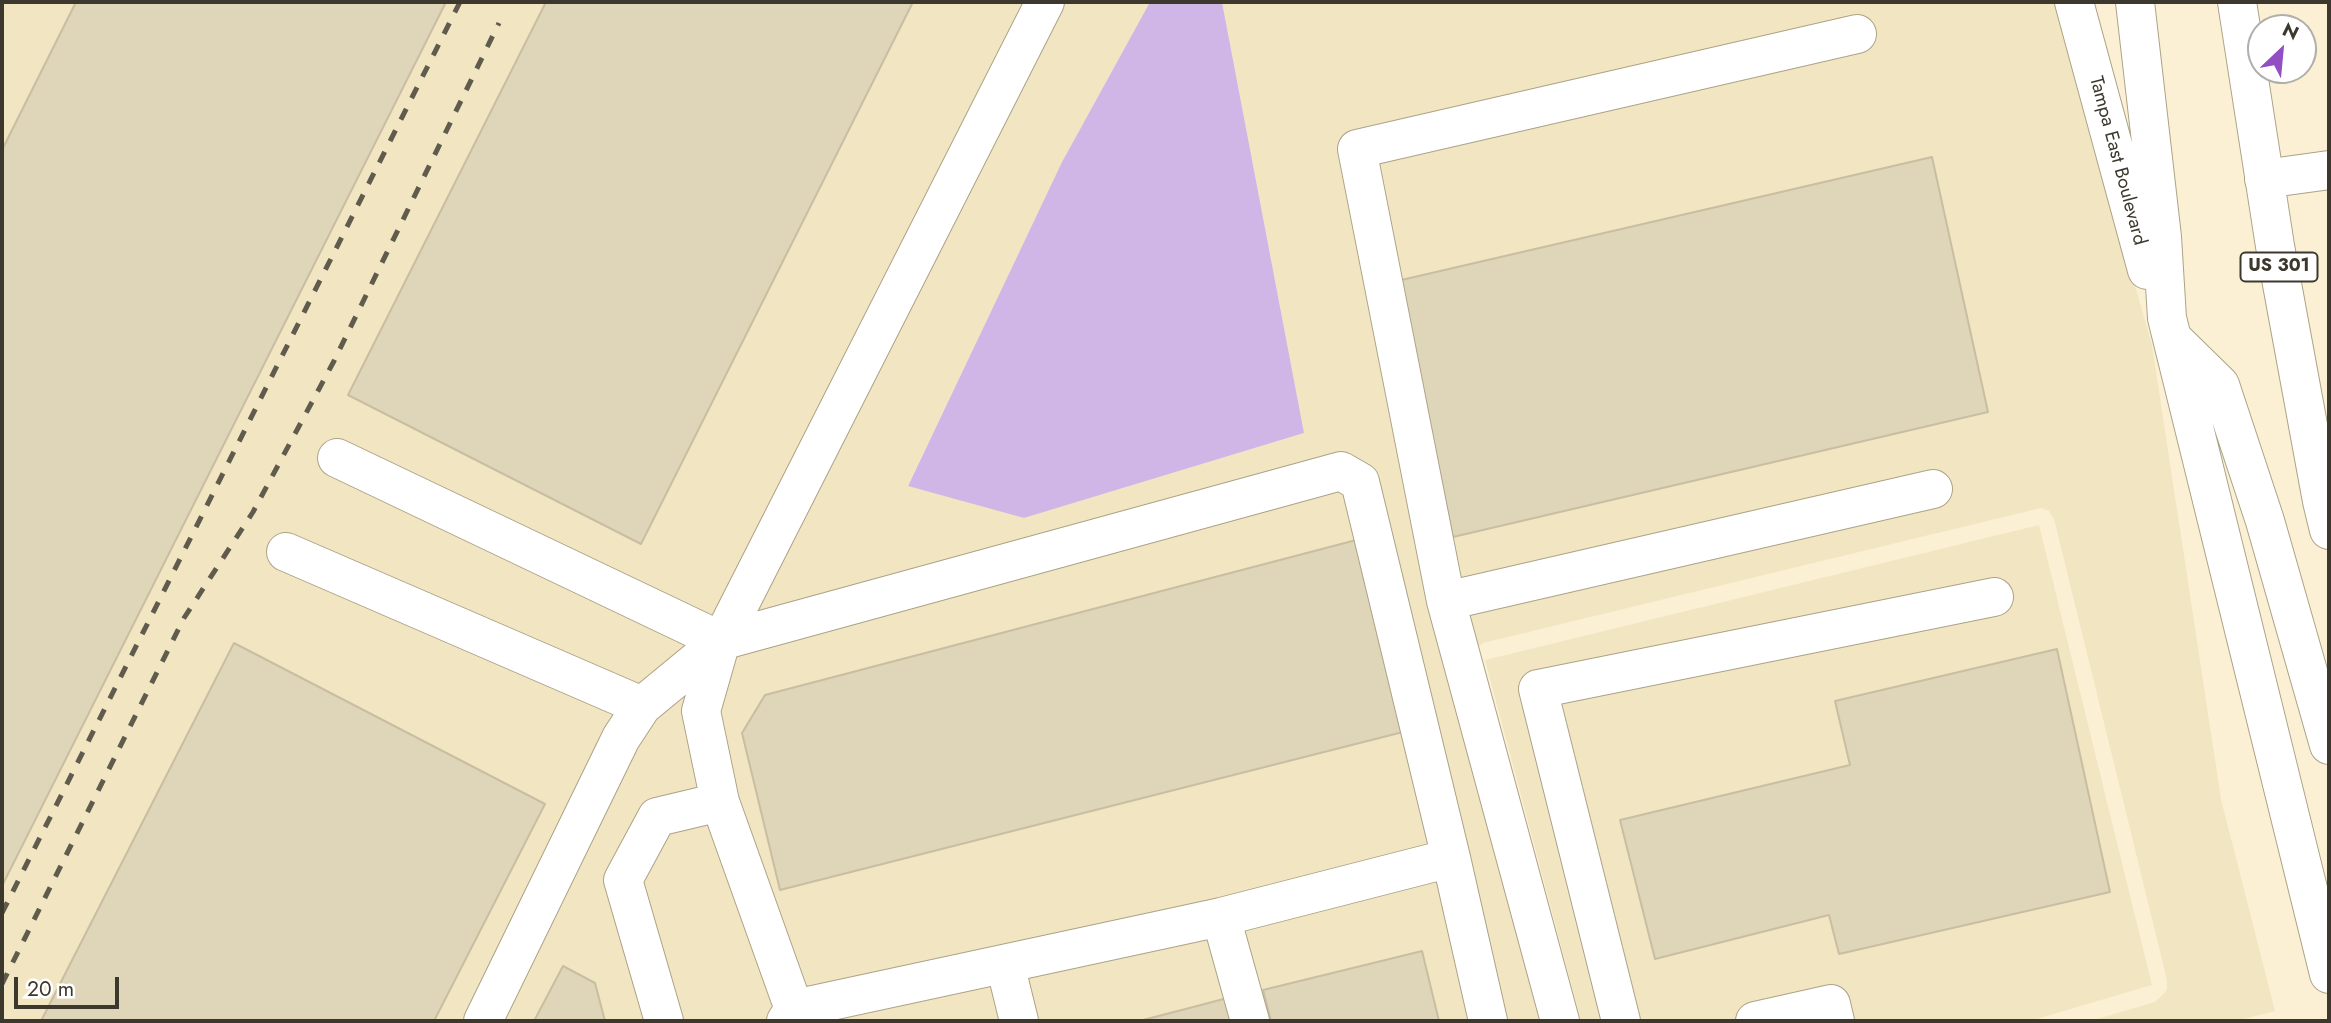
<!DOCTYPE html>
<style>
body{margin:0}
#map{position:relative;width:2331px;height:1023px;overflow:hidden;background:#fbf0d3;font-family:Jost,sans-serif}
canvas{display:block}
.frame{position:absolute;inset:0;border:4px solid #3c382d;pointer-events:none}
.north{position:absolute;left:2247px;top:14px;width:70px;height:70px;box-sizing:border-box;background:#fff;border:2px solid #b1afab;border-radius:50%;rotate:26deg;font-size:19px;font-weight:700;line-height:28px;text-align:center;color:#3c382d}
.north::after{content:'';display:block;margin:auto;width:24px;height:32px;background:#924ec2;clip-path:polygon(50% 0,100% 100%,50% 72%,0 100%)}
.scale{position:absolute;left:14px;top:977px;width:105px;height:32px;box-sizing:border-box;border:4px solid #3c382d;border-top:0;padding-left:9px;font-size:21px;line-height:24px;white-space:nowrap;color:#3c382d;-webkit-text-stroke:5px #fff;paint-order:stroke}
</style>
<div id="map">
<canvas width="2331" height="1023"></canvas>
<div class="frame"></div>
<div class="north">N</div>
<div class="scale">20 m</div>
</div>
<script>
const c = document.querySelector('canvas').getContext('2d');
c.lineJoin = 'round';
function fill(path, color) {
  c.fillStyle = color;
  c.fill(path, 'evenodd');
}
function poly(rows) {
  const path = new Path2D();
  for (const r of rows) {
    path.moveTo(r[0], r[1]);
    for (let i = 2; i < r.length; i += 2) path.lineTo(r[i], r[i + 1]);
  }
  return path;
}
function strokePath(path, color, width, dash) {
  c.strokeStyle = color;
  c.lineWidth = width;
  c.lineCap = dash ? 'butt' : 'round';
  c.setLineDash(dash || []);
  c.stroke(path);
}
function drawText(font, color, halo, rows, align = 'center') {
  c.font = font + ' Jost,sans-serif';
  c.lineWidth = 5;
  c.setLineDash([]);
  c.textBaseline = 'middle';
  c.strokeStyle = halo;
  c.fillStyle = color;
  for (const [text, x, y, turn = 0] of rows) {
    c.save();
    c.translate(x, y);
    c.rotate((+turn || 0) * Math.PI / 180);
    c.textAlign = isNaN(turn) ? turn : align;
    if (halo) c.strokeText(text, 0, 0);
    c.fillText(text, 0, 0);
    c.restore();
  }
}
fill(poly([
 [2,2,1150,2,1062,162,908,485,1024,518,1304,433,1222,2,2054,2,2152,345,2221,799,2275,1011,2236,1021,2090,1021,2155,1002,2167,990,2167,980,2054,519,2049,511,2041,508,1483,643,1474,650,1564,1021,2,1021],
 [2039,525,2152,985,2030,1021,1581,1021,1485,660]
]), '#f2e6c2');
fill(poly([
 [1150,2,1222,2,1304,433,1024,518,908,486,1062,162]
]), '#d0b6e7');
const building = poly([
 [76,2,446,2,2,886,2,150,76,2],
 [546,2,913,2,641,544,348,395,546,2],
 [1932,157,1988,412,1453,537,1397,281,1932,157],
 [1360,539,1407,731,780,890,742,733,765,695,1360,539],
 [234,643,545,804,434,1021,41,1021,234,643],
 [2057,649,2110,892,1839,954,1829,915,1655,959,1620,820,1850,765,1835,701,2057,649],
 [1422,951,1439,1021,1271,1021,1263,990,1422,951],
 [563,966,595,983,605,1021,534,1021,563,966],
 [1227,998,1233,1021,1139,1021,1201,1005,1227,998]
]);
fill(building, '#dfd5b8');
strokePath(building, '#c8bea2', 2);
const minor = poly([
 [2264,179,2329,170],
 [337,458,721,641,1045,2],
 [286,552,642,706],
 [1446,601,1357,149,1857,34],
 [720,802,794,1009],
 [1221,917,1250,1021],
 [1005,964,1019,1021],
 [483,1021,621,738,642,706,721,641,1341,471,1360,482,1451,858],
 [664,1021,623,880,657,817,720,802,701,711,721,641],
 [786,1021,794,1009,1221,917,1451,858,1488,1021],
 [1560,1021,1446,601,1933,489],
 [1621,1021,1538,689,1994,597],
 [1755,1021,1831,1004,1835,1021]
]);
const major = poly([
 [2074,2,2147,270],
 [2135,2,2162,237,2167,318,2329,974],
 [2237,2,2275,246,2322,501,2329,530],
 [2173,339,2220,385,2265,521,2329,745]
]);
strokePath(minor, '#aca287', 40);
strokePath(major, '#aca287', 40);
strokePath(minor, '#fff', 38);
strokePath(major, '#fff', 38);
strokePath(poly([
 [2,913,460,2],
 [2,984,184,618,253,512,334,361,499,23]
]), '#605b4d', 5, [12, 12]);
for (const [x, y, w] of [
 [2279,267,77]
]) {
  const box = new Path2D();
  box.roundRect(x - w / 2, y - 14.5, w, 29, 5);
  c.fillStyle = '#fff';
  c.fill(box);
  strokePath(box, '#3c382d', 2);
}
drawText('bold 18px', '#3c382d', null, [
 ["US 301",2279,267]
]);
drawText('19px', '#3c382d', '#fff', [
 ["Tampa East Boulevard",2117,161,75]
]);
</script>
